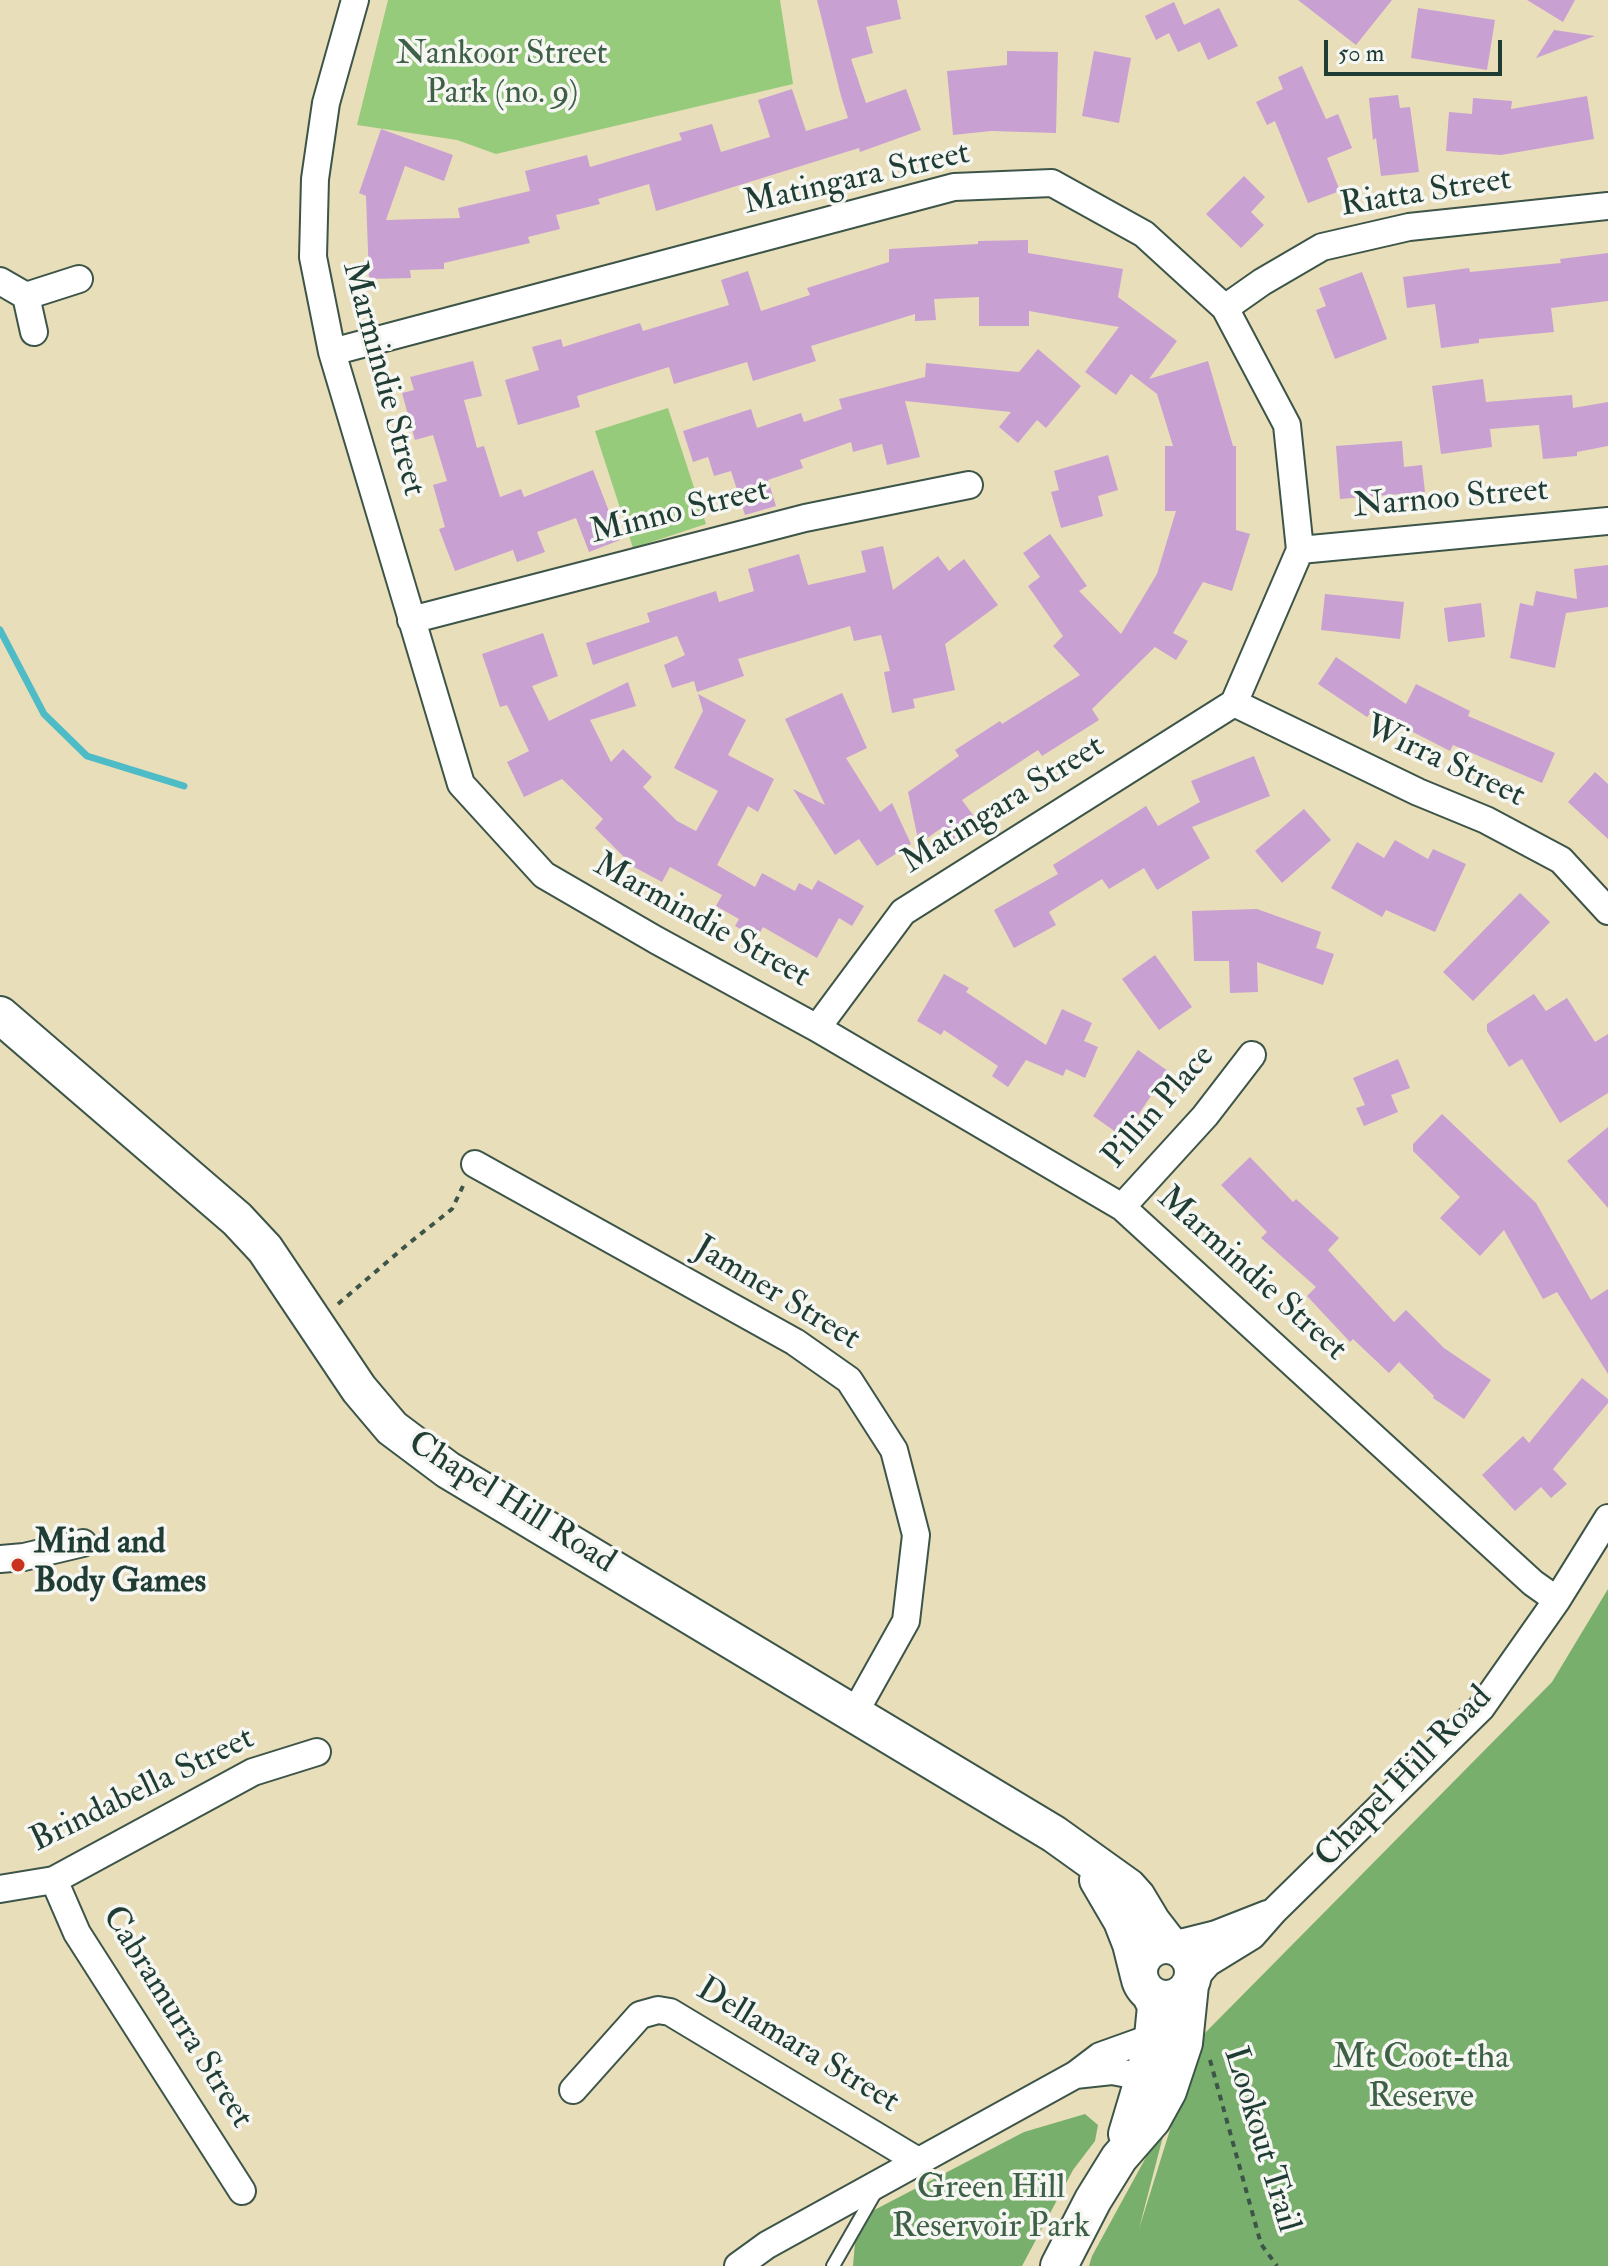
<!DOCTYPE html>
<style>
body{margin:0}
#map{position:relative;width:1608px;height:2266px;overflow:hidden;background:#e9deba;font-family:"IM FELL Double Pica",serif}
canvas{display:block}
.scale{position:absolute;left:1324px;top:40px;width:178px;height:36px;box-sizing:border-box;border:4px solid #1f3d34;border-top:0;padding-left:10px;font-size:24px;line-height:28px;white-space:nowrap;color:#1f3d34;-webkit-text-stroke:6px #f6f6f2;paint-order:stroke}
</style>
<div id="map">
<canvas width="1608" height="2266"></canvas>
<div class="scale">50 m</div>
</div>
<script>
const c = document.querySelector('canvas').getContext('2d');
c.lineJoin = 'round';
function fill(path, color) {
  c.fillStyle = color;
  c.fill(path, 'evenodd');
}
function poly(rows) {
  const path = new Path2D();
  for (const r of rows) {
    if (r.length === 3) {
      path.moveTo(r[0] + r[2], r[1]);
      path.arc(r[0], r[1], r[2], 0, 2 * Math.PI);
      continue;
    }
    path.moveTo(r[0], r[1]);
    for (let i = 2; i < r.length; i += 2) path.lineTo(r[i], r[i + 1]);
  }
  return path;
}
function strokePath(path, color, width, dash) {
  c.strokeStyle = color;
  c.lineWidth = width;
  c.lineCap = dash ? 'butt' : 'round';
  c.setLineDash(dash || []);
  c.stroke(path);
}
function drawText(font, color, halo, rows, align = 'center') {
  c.font = font + ' "IM FELL Double Pica",serif';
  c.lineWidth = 7;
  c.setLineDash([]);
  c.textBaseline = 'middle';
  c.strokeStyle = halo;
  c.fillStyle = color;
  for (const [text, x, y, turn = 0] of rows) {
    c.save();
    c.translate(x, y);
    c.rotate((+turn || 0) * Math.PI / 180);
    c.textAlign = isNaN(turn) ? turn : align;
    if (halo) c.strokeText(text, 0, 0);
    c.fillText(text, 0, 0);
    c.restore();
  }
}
fill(poly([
 [388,0,780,0,793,84,496,154,457,140,357,125],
 [668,408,706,524,633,548,595,431]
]), '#97cb7c');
fill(poly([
 [1608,1589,1608,2266,1089,2266,1092,2256,1168,2117,1139,2229,1198,2040,1552,1682],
 [1085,2114,1098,2125,1095,2141,1073,2170,1022,2266,853,2266,857,2219,1024,2132]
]), '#79af6c');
strokePath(poly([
 [0,630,44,714,87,756,184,786]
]), '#4ebcc6', 7);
fill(poly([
 [817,0,897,0,901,19,866,27,873,53,851,59,866,103,906,89,921,130,860,152,859,148,656,211,649,184,598,199,600,204,556,215,560,229,528,237,530,243,444,263,444,269,410,270,411,278,369,279,366,196,359,193,381,129,453,155,444,181,405,166,386,220,460,218,458,208,530,191,525,171,587,155,590,167,682,140,679,133,712,124,721,152,770,137,758,100,792,89,806,131,848,118,841,96],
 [1298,0,1392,0,1356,45],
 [1527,0,1575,0,1563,22],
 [1174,2,1184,25,1219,8,1238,46,1208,60,1200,42,1178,52,1169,33,1156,40,1145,16],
 [1418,8,1495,20,1487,70,1411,58],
 [1554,30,1595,36,1536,58],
 [1007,51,1058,52,1056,133,991,131,953,135,947,71,1007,65],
 [1094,51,1131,58,1119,123,1082,116],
 [1302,66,1326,119,1338,114,1352,148,1327,158,1340,191,1308,203,1275,121,1267,125,1256,102,1283,89,1278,77],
 [1398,95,1400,108,1410,107,1419,172,1381,176,1376,138,1373,140,1369,98],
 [1587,96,1594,139,1501,155,1446,151,1449,112,1472,114,1473,98,1512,101,1511,109],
 [1244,176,1265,197,1251,212,1264,225,1241,248,1206,214],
 [1028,240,1028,253,1123,269,1118,297,1177,341,1149,379,1208,361,1233,446,1236,446,1236,530,1250,534,1232,591,1203,582,1173,633,1188,641,1176,660,1155,647,1092,709,1099,720,1042,756,1038,750,962,800,978,822,949,843,940,829,919,844,908,792,959,756,955,750,1000,721,1002,724,1080,675,1053,646,1063,636,1028,586,1040,577,1023,553,1050,534,1087,586,1079,591,1121,634,1157,574,1176,511,1165,511,1165,446,1173,446,1157,394,1131,374,1116,395,1085,372,1119,327,1029,311,1029,326,979,326,979,297,934,299,936,320,915,321,915,314,811,346,816,361,753,381,747,362,674,384,669,367,577,396,580,407,518,425,505,380,539,370,532,347,561,339,563,347,640,323,643,331,729,305,721,280,748,271,761,311,810,295,807,288,889,262,889,249,978,244,978,241],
 [1608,253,1608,301,1551,308,1554,332,1479,339,1479,343,1441,348,1435,304,1407,308,1403,277,1469,268,1470,272,1561,263,1560,259],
 [1362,272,1387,339,1335,359,1316,310,1326,306,1319,288],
 [1038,349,1081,386,1046,428,1037,420,1018,443,999,427,1011,412,905,401,920,457,887,465,882,444,853,452,851,442,800,460,803,468,768,480,776,506,745,515,731,471,714,476,708,457,693,462,683,431,751,409,757,428,801,413,804,422,842,409,839,399,925,377,926,363,1019,372],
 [473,361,482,396,464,400,477,448,484,446,500,497,521,489,524,497,593,470,620,540,589,552,576,518,537,532,545,552,517,562,513,550,455,571,439,529,445,527,433,485,447,481,433,435,415,440,402,393,414,390,410,377],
 [1483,379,1486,402,1572,395,1573,408,1608,402,1608,446,1577,452,1577,456,1543,459,1539,425,1490,429,1492,447,1441,454,1432,386],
 [1402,441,1404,467,1422,465,1425,492,1340,499,1336,446],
 [1108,455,1118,490,1098,496,1103,516,1061,528,1051,492,1059,490,1054,471],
 [883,546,893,590,938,556,949,571,964,559,998,605,945,644,955,690,913,699,915,708,892,713,884,672,890,671,881,635,854,641,850,626,738,659,744,676,697,692,694,681,672,688,664,665,685,655,677,636,593,665,586,643,650,622,647,613,716,591,719,602,754,591,748,569,799,554,808,585,866,572,861,551],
 [1608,565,1608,607,1566,613,1555,668,1510,658,1520,603,1533,606,1536,591,1577,599,1574,569],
 [1325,594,1404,602,1400,639,1321,630],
 [1481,603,1485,637,1448,642,1444,608],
 [543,633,558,676,532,686,549,721,628,682,636,706,590,720,611,762,623,749,652,777,643,787,677,821,696,831,718,791,674,768,703,711,698,694,746,720,728,755,774,779,758,812,748,806,717,865,755,887,762,873,795,891,799,883,812,890,818,880,864,906,852,926,839,918,817,958,763,927,757,938,735,926,739,919,716,906,722,895,670,867,662,882,634,867,595,828,603,819,562,779,524,797,507,762,529,751,507,705,500,707,482,654],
 [1336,657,1406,704,1416,684,1470,711,1468,716,1555,753,1542,783,1453,745,1450,751,1372,711,1367,717,1318,684],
 [842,693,867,748,846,758,880,812,892,803,911,844,877,866,859,839,835,855,793,789,825,805,785,719],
 [1254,756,1270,796,1192,827,1210,858,1157,890,1144,868,1109,889,1102,879,1049,912,1056,925,1014,948,994,910,1058,874,1053,865,1146,806,1158,826,1200,802,1191,781],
 [1595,772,1608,784,1608,839,1568,802],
 [1304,809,1331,840,1282,883,1255,851],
 [1395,840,1428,859,1433,849,1466,864,1435,932,1386,910,1382,917,1331,888,1357,842,1384,858],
 [1520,893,1550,922,1473,1001,1443,972],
 [1257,909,1321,932,1316,948,1334,954,1323,985,1257,962,1258,992,1230,993,1229,961,1194,961,1192,911],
 [1155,955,1192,1007,1159,1030,1122,979],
 [944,974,969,988,966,992,1046,1045,1062,1009,1092,1023,1084,1041,1098,1047,1085,1078,1066,1069,1063,1076,1026,1060,1008,1087,992,1076,998,1066,944,1030,941,1035,917,1021],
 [1534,994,1546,1011,1567,998,1595,1042,1608,1034,1608,1093,1560,1123,1522,1059,1509,1067,1487,1031,1487,1024],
 [1138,1050,1168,1071,1123,1137,1093,1116],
 [1398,1059,1410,1088,1391,1095,1398,1112,1364,1126,1356,1108,1365,1105,1353,1078],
 [1442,1114,1536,1203,1591,1300,1608,1289,1608,1374,1557,1292,1543,1299,1504,1230,1480,1256,1440,1218,1460,1197,1413,1151,1413,1144],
 [1608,1127,1608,1208,1567,1161],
 [1250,1157,1293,1202,1296,1199,1339,1238,1328,1250,1394,1322,1406,1310,1444,1348,1491,1380,1464,1419,1433,1398,1434,1396,1399,1362,1389,1373,1353,1339,1350,1342,1307,1296,1316,1287,1261,1238,1267,1232,1221,1185],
 [1582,1378,1608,1399,1608,1403,1553,1469,1567,1484,1551,1498,1541,1487,1515,1511,1482,1475,1523,1436,1529,1443]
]), '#c9a0d2');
const service = poly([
 [833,2266,876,2191]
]);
const minor = poly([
 [355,0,326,103,315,179,313,257,332,352,461,784,544,875,656,940,817,1028,1122,1207,1533,1583,1557,1600],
 [0,281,26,296,34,332],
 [26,296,79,279],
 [1225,308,1262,282,1322,247,1409,227,1608,206],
 [332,352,954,187,1052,183,1144,234,1225,308,1287,425,1300,550,1234,703,903,912,817,1028],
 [1300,550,1608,521],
 [411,620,805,518,969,485],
 [1234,703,1418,792,1486,820,1561,860,1608,911],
 [475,1164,795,1342,849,1380,894,1450,916,1535,906,1621,854,1714],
 [1122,1207,1205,1116,1252,1055],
 [0,1559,24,1557,83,1543],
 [54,1880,77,1933,242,2191],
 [0,1889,54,1880,253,1772,317,1752],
 [1172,1945,1216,1934,1267,1914],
 [1192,1981,1208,1963,1252,1936,1274,1911,1481,1708,1557,1600,1608,1518],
 [1075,2075,1112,2071,1144,2077],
 [573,2090,640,2015,658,2010,670,2012,918,2161],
 [738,2266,767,2245,1075,2075,1100,2056,1153,2037]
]);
const secondary = poly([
 [0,1015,237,1219,265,1249,359,1389,392,1428,448,1470,1054,1834,1128,1887,1137,1897,1152,1922,1169,1944],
 [1098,1880,1122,1921,1131,1944,1139,1976],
 [1166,1972,27],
 [1127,2134,1144,2077,1153,2037,1156,2006,1150,1994],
 [1059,2266,1093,2200,1119,2158,1152,2120,1168,2091,1184,2043,1190,1985]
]);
strokePath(service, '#3d5548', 16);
strokePath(minor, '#3d5548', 30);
strokePath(secondary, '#3d5548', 40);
strokePath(poly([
 [338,1304,408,1244,452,1209,463,1186],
 [1210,2060,1261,2244,1277,2266]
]), '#3d5548', 4, [6, 6]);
strokePath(service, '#fff', 12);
strokePath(minor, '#fff', 26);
strokePath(secondary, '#fff', 36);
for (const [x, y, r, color] of [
 [18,1565,8,"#c8321e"]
]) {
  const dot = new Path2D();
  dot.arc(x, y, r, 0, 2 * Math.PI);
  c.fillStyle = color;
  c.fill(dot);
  strokePath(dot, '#f6f6f2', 3);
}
drawText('34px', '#3d6046', '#f6f6f2', [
 ["Nankoor Street",502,56],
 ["Park (no. 9)",502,95],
 ["Mt Coot-tha",1421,2060],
 ["Reserve",1421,2099],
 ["Green Hill",991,2190],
 ["Reservoir Park",991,2229]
]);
drawText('34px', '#1f3d34', '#f6f6f2', [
 ["Matingara Street",857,180,-13],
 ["Riatta Street",1426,194,-9],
 ["Marmindie Street",382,379,75],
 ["Narnoo Street",1451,500,-5],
 ["Minno Street",680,513,-14],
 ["Wirra Street",1444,763,25],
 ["Matingara Street",1004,806,-32],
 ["Marmindie Street",701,922,29],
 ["Pillin Place",1160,1108,-49],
 ["Marmindie Street",1251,1275,42],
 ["Jamner Street",776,1295,31],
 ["Chapel Hill Road",511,1504,32],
 ["Chapel Hill Road",1405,1778,-46],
 ["Brindabella Street",143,1791,-26],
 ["Cabramurra Street",176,2018,58],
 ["Dellamara Street",797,2047,31],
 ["Lookout Trail",1260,2140,73]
]);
drawText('bold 34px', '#1f3d34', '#f6f6f2', [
 ["Mind and",34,1545],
 ["Body Games",34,1584]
], 'left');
</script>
